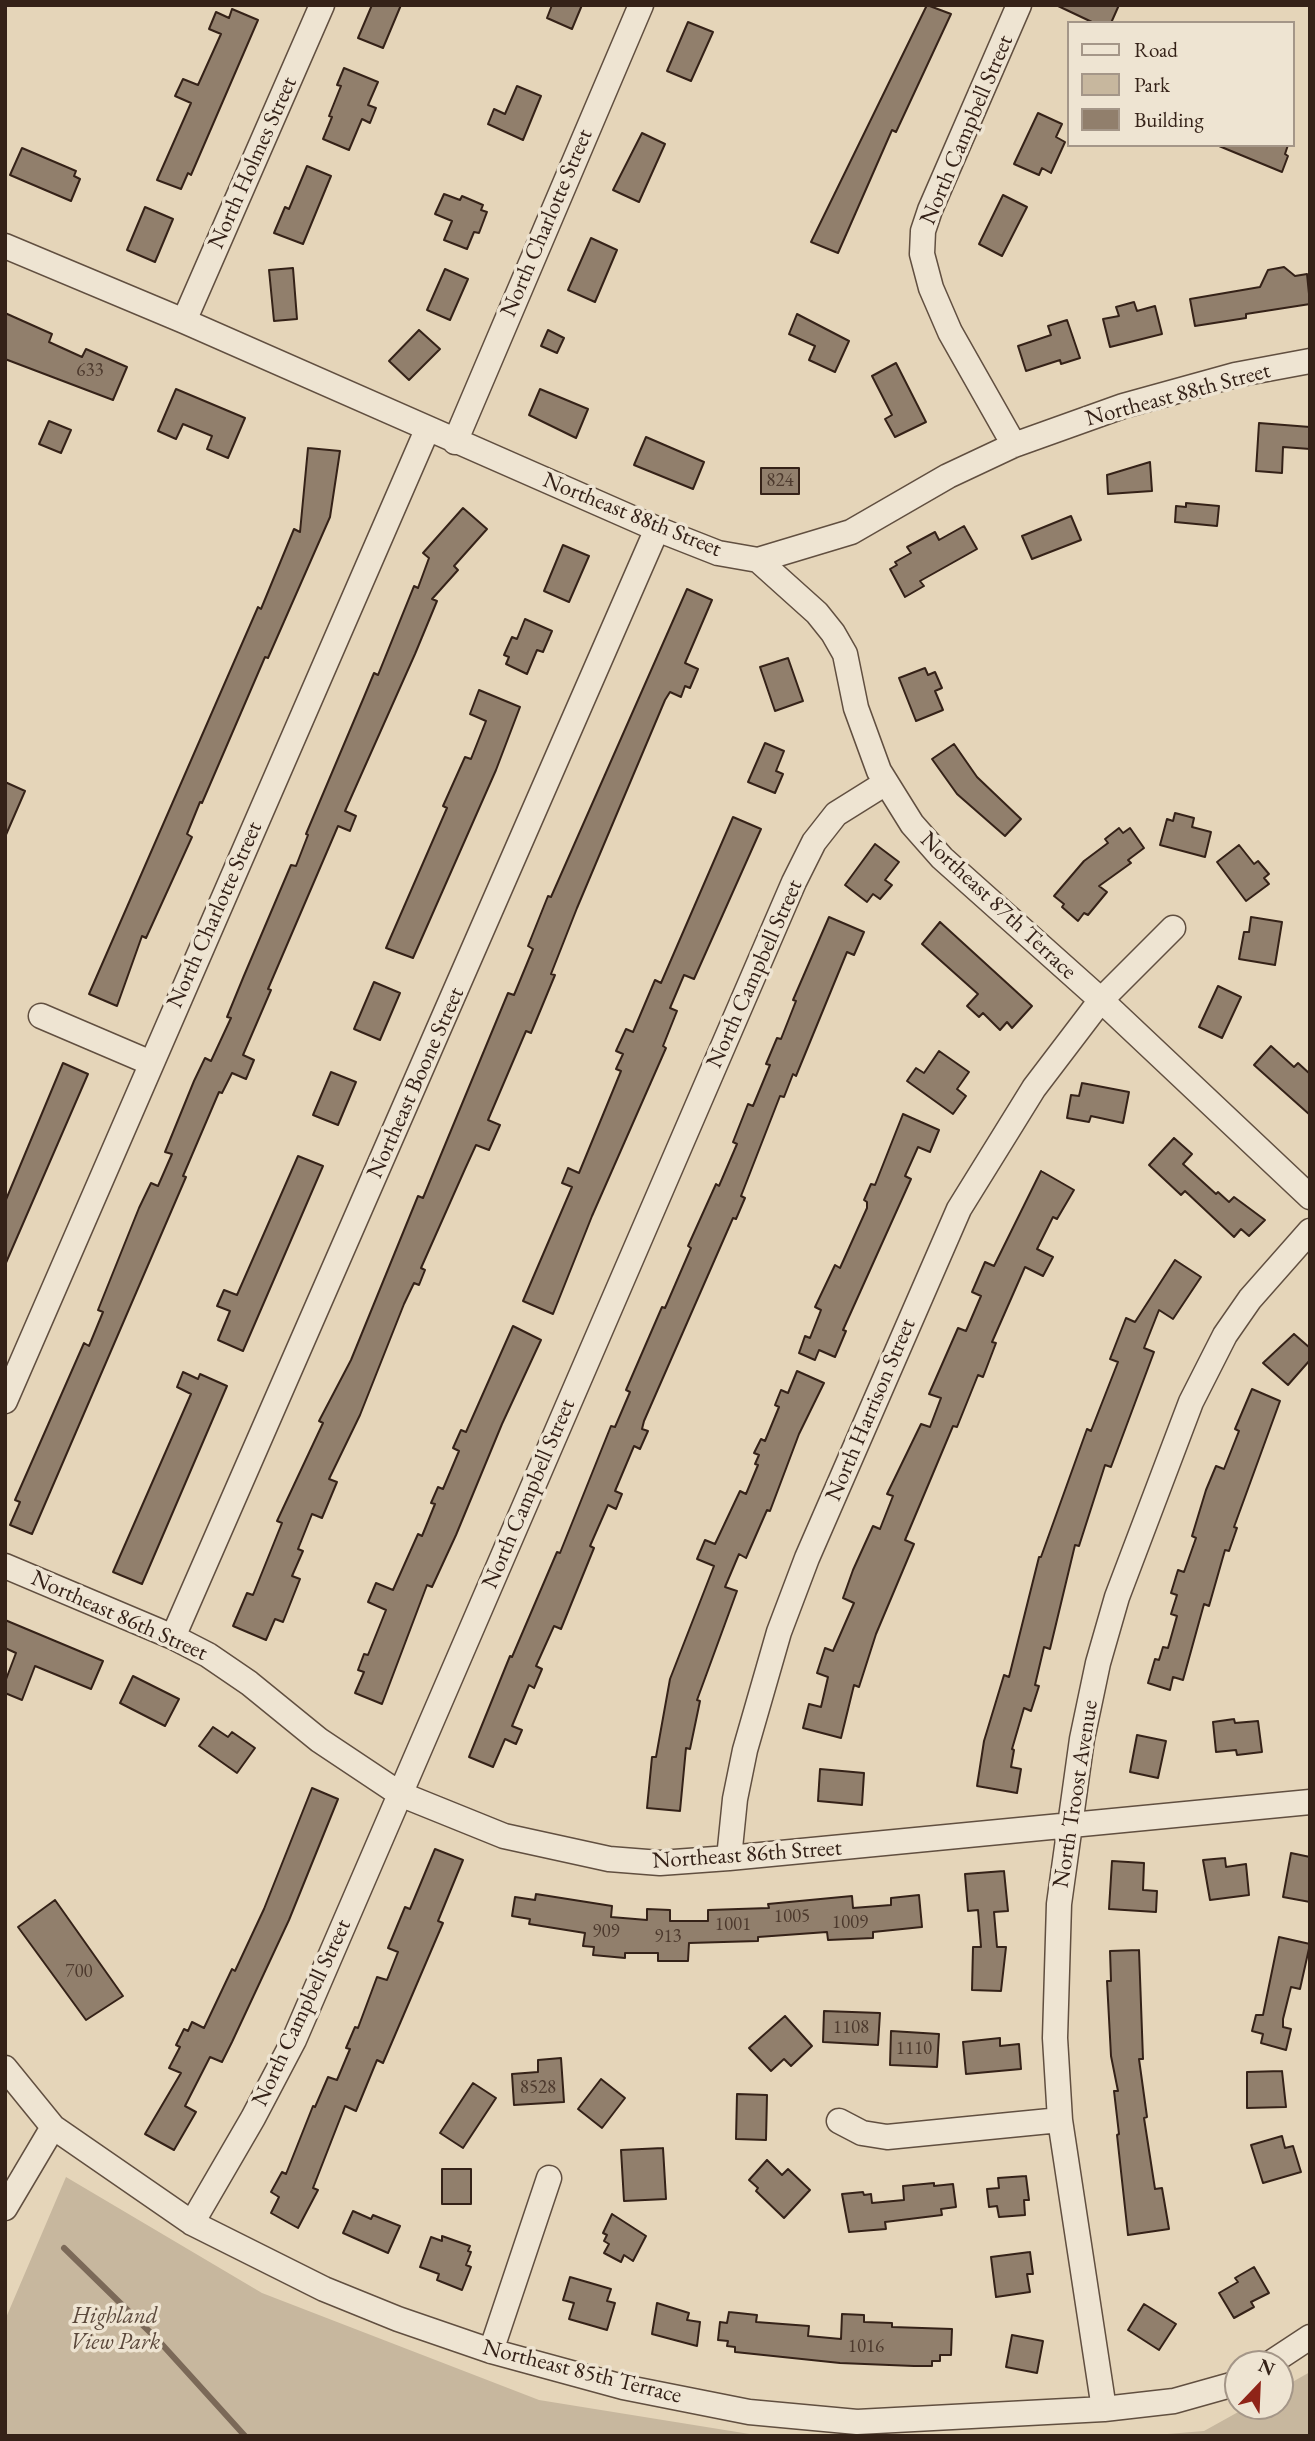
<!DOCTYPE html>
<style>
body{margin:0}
#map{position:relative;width:1315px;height:2441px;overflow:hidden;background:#e5d5b9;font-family:"EB Garamond",serif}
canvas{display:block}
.frame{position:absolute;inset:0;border:7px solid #352218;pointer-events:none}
.legend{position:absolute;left:1067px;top:21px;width:228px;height:126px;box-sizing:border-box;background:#eee4d2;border:2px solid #a49688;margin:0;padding:9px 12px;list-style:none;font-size:21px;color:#352218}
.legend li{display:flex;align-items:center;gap:14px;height:35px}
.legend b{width:35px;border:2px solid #a49688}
.north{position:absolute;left:1224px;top:2350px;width:70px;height:70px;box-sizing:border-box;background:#eee4d2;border:2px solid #a49688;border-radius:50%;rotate:23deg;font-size:19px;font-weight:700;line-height:28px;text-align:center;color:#352218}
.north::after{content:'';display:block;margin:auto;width:24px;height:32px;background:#8f2418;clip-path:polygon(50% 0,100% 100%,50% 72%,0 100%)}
</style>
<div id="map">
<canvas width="1315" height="2441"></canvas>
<div class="frame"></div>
<ul class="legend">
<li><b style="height:9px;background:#eee4d2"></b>Road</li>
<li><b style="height:19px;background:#c7b79e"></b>Park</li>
<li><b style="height:19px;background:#917f6c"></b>Building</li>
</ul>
<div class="north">N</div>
</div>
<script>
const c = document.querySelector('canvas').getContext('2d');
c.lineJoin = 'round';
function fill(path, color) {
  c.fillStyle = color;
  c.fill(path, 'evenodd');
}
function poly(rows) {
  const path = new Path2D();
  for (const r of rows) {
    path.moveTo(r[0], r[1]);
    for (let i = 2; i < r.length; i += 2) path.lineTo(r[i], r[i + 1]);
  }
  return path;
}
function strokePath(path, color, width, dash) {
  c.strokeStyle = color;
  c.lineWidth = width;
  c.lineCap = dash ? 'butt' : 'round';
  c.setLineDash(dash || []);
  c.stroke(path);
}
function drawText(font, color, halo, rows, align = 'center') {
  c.font = font + ' "EB Garamond",serif';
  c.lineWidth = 7;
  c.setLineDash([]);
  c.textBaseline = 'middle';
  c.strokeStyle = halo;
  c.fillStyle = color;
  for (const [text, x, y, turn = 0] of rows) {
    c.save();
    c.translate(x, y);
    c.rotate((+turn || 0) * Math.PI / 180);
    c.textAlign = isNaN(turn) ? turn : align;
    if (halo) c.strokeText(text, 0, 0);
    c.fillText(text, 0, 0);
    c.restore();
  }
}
fill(poly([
 [66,2177,262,2293,539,2400,762,2436,5,2436,5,2320],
 [1310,2372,1310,2436,1143,2436,1204,2431,1249,2406,1280,2406,1280,2389]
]), '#c7b79e');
strokePath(poly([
 [64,2248,158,2340,245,2436]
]), '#7b6958', 6);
const building = poly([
 [372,5,401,5,383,48,358,38,372,5],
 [552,5,582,5,572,29,547,18,552,5],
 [927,5,951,14,896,132,892,130,838,253,811,242,927,5],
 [1056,5,1119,5,1111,23,1094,23,1056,5],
 [232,9,258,20,191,175,188,173,181,189,157,180,191,103,175,96,183,79,198,85,221,34,209,29,216,12,229,18,232,9],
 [688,22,713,32,691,81,667,71,688,22],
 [344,68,378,82,368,105,376,108,370,123,362,119,349,150,323,139,332,117,329,116,341,86,337,85,344,68],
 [517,86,541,96,523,140,488,124,494,109,505,114,517,86],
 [1038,113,1062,124,1056,137,1065,142,1051,173,1042,168,1039,175,1014,164,1038,113],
 [642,133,665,144,639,202,613,190,642,133],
 [1288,145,1285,154,1288,156,1282,172,1219,146,1288,145],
 [22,148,76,171,74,176,80,179,71,201,10,175,22,148],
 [307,166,331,176,303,244,274,233,285,207,289,209,307,166],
 [444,194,460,200,462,196,483,205,481,210,487,212,479,233,474,232,467,249,444,240,452,221,435,214,444,194],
 [1003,195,1027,207,1002,256,979,244,1003,195],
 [145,207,173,219,155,262,127,250,145,207],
 [591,238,617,250,595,302,568,290,591,238],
 [1284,267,1295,276,1307,274,1310,304,1246,314,1246,318,1195,326,1190,299,1260,287,1268,270,1284,267],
 [293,268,297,319,274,321,269,270,293,268],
 [445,269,468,279,450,320,427,310,445,269],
 [1134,302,1137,311,1155,306,1162,334,1110,347,1103,319,1119,316,1116,307,1134,302],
 [5,313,52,334,49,342,82,357,86,349,127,367,113,400,5,359,5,313],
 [797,314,849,341,835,372,809,360,815,346,789,334,797,314],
 [1067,320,1080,358,1061,364,1060,360,1026,371,1018,346,1051,335,1048,326,1067,320],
 [419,330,440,349,409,380,389,361,419,330],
 [548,330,564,338,557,353,541,346,548,330],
 [896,363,926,422,895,437,885,419,892,415,872,376,896,363],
 [176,389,245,418,228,458,207,449,212,436,183,424,176,439,158,431,176,389],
 [540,389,588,409,576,438,529,415,540,389],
 [49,421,71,430,61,453,39,444,49,421],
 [1259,423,1310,427,1310,449,1283,447,1282,473,1256,471,1259,423],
 [646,437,704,462,693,489,634,465,646,437],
 [308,448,340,451,330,517,268,658,265,657,202,803,200,802,187,834,192,837,146,938,142,936,117,1006,89,994,258,607,261,609,294,529,300,532,308,448],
 [1150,462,1152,491,1108,494,1107,475,1150,462],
 [761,468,799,468,799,494,761,494,761,468],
 [1186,503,1219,506,1217,526,1175,522,1176,506,1186,507,1186,503],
 [463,508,487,529,454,566,458,570,432,599,437,601,415,654,345,811,356,816,350,831,338,826,268,989,271,990,243,1055,254,1060,246,1079,232,1073,222,1093,219,1092,183,1176,186,1177,32,1534,10,1525,20,1502,15,1500,84,1343,89,1346,103,1312,98,1310,139,1208,151,1183,158,1186,172,1154,165,1152,194,1081,205,1058,211,1061,231,1018,227,1017,243,978,291,865,296,866,308,835,306,834,364,697,374,673,378,675,414,586,418,588,429,558,423,553,463,508],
 [1071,516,1081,540,1032,559,1022,536,1071,516],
 [964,526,977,549,920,581,924,586,905,597,890,569,897,565,895,562,911,553,907,547,935,532,939,540,964,526],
 [563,545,589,556,569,602,544,591,563,545],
 [687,589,712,600,685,663,698,669,690,688,685,686,681,697,670,692,665,700,577,908,551,974,555,975,531,1033,526,1031,488,1120,500,1125,489,1150,476,1145,465,1169,421,1268,425,1270,419,1285,414,1283,404,1304,360,1415,329,1479,337,1482,322,1518,312,1514,298,1549,303,1551,292,1576,300,1579,283,1622,275,1619,266,1640,233,1626,247,1593,253,1595,282,1523,277,1521,323,1423,319,1421,351,1360,418,1196,423,1198,508,993,514,995,533,949,528,946,548,896,551,897,687,589],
 [525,619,552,631,543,652,537,650,527,674,506,664,509,657,504,655,512,637,517,639,525,619],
 [788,658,803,701,775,711,760,667,788,658],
 [925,668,928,675,935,672,942,688,935,691,943,710,916,721,899,678,925,668],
 [479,690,520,707,496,770,413,958,386,948,447,808,443,806,465,757,471,759,486,721,470,714,479,690],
 [765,743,784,751,776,771,783,774,775,793,748,782,765,743],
 [954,744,977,777,1021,819,1005,836,957,794,932,759,954,744],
 [5,782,25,791,5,837,5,782],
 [1175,813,1194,818,1192,827,1211,832,1205,857,1160,845,1167,819,1173,821,1175,813],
 [733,817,761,829,694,979,684,975,670,1008,677,1011,663,1046,666,1048,592,1216,553,1314,523,1301,572,1187,562,1183,568,1168,579,1173,621,1071,616,1069,623,1054,616,1051,626,1029,633,1032,655,980,661,983,733,817],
 [1119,828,1123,833,1130,828,1144,848,1128,860,1131,863,1099,886,1107,892,1088,915,1084,913,1078,921,1062,907,1064,904,1054,896,1084,861,1108,843,1105,839,1119,828],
 [875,844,899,862,885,880,892,885,880,899,873,894,867,902,845,885,875,844],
 [1239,845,1254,864,1258,861,1269,874,1264,878,1269,884,1246,901,1217,862,1239,845],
 [829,917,864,932,854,955,847,952,796,1076,793,1074,784,1097,780,1096,741,1196,745,1198,736,1219,733,1218,644,1421,642,1429,648,1431,640,1449,634,1446,615,1491,622,1494,616,1509,608,1505,590,1546,594,1548,561,1629,554,1626,536,1666,542,1669,534,1688,529,1685,512,1726,522,1730,516,1744,505,1739,493,1767,469,1757,510,1656,512,1657,557,1552,560,1553,611,1426,615,1427,630,1392,626,1390,662,1307,665,1308,691,1248,688,1246,716,1184,719,1186,737,1144,733,1142,748,1104,753,1106,770,1065,766,1064,777,1038,781,1039,796,1001,793,1000,829,917],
 [1251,917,1282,922,1275,965,1239,959,1244,932,1249,932,1251,917],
 [940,922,1032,1006,1012,1028,1007,1022,1000,1030,983,1013,979,1017,967,1006,978,994,922,944,940,922],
 [374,982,400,993,380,1040,354,1029,374,982],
 [1218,986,1241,997,1222,1038,1199,1027,1218,986],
 [1271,1046,1294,1067,1298,1063,1310,1074,1310,1115,1254,1065,1271,1046],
 [939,1051,969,1072,957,1089,966,1096,953,1114,907,1081,916,1068,924,1073,939,1051],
 [63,1063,88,1074,5,1265,5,1202,63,1063],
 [331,1072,356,1082,338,1125,313,1115,331,1072],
 [1082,1083,1129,1092,1123,1123,1091,1116,1089,1122,1067,1118,1071,1095,1079,1096,1082,1083],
 [903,1114,939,1130,930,1152,918,1147,905,1176,911,1179,843,1330,846,1331,835,1357,819,1350,815,1360,799,1353,805,1336,810,1338,821,1310,815,1307,835,1265,840,1268,867,1208,867,1202,864,1200,871,1184,875,1185,903,1114],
 [1174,1138,1192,1154,1183,1164,1216,1194,1218,1192,1229,1202,1234,1197,1265,1220,1249,1236,1241,1229,1234,1237,1185,1191,1181,1195,1149,1165,1174,1138],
 [298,1156,323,1166,243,1351,218,1340,230,1311,217,1306,224,1290,237,1295,298,1156],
 [1041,1171,1074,1190,1057,1219,1053,1217,1037,1249,1053,1257,1043,1276,1025,1267,992,1342,996,1343,983,1377,978,1375,957,1427,953,1426,905,1540,914,1544,876,1634,859,1687,854,1685,841,1738,803,1728,809,1704,821,1707,828,1677,817,1673,825,1648,833,1651,854,1603,843,1598,853,1570,873,1526,880,1529,893,1496,887,1494,921,1424,930,1427,941,1398,929,1394,958,1328,966,1331,981,1296,972,1292,985,1262,994,1266,1041,1171],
 [1175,1260,1201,1277,1173,1319,1159,1310,1144,1348,1154,1352,1111,1467,1105,1465,1079,1546,1075,1545,1050,1649,1044,1647,1035,1685,1039,1686,1031,1711,1024,1708,1012,1749,1014,1750,1011,1767,1021,1769,1017,1793,977,1786,984,1741,1004,1675,1009,1677,1039,1557,1041,1557,1087,1429,1091,1431,1118,1362,1110,1359,1126,1318,1135,1322,1175,1260],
 [513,1326,541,1340,502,1424,456,1535,432,1587,427,1585,382,1704,355,1693,364,1672,358,1670,364,1654,368,1655,386,1610,368,1602,376,1583,393,1590,418,1534,422,1536,435,1504,431,1503,438,1487,443,1489,459,1451,453,1448,461,1430,466,1432,513,1326],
 [1294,1334,1310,1348,1310,1360,1288,1385,1263,1363,1294,1334],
 [797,1371,824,1383,799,1434,770,1511,767,1510,746,1558,739,1554,725,1587,737,1591,697,1700,700,1701,690,1749,686,1748,680,1811,647,1808,652,1757,656,1757,670,1679,714,1566,697,1559,705,1540,715,1544,740,1491,746,1494,758,1465,755,1464,759,1455,754,1453,761,1439,765,1441,779,1407,775,1405,781,1390,788,1393,797,1371],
 [183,1372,198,1379,200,1374,227,1386,142,1584,113,1572,191,1394,177,1387,183,1372],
 [1252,1389,1280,1401,1234,1527,1237,1528,1229,1551,1225,1550,1209,1606,1204,1604,1183,1680,1173,1677,1170,1690,1148,1683,1155,1659,1159,1660,1163,1647,1168,1648,1177,1616,1171,1614,1177,1595,1171,1593,1178,1570,1184,1572,1196,1538,1192,1536,1206,1490,1216,1466,1224,1469,1239,1431,1235,1429,1252,1389],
 [5,1620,103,1661,91,1689,35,1666,22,1700,5,1693,5,1682,16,1653,5,1648,5,1620],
 [133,1676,179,1699,165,1726,120,1703,133,1676],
 [1234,1719,1235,1723,1258,1721,1262,1752,1237,1755,1236,1750,1216,1752,1213,1722,1234,1719],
 [213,1727,228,1737,232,1732,255,1748,237,1773,199,1746,213,1727],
 [1137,1735,1166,1741,1158,1778,1130,1772,1137,1735],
 [820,1769,864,1773,862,1805,818,1801,820,1769],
 [312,1788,338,1799,289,1920,232,2042,222,2062,210,2057,185,2106,196,2112,174,2150,145,2134,181,2073,169,2068,180,2047,176,2045,184,2029,188,2031,192,2022,204,2028,232,1969,235,1971,264,1909,312,1788],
 [435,1849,463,1860,438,1921,443,1923,383,2063,377,2060,356,2111,345,2106,313,2188,318,2190,298,2228,271,2213,279,2197,271,2192,282,2172,286,2174,313,2106,315,2107,328,2077,337,2080,350,2049,346,2048,355,2027,358,2028,377,1977,387,1980,398,1952,388,1948,405,1907,410,1909,435,1849],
 [1291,1853,1310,1857,1310,1902,1283,1897,1291,1853],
 [1225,1858,1226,1867,1246,1864,1249,1895,1210,1900,1203,1860,1225,1858],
 [1112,1861,1144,1863,1143,1890,1157,1891,1156,1912,1109,1909,1112,1861],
 [1004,1871,1008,1911,994,1912,997,1947,1006,1947,1001,1991,972,1990,973,1947,981,1947,978,1910,968,1911,965,1874,1004,1871],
 [536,1894,612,1906,611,1917,647,1920,647,1909,670,1910,670,1921,708,1921,708,1910,769,1908,768,1904,852,1896,853,1908,891,1905,891,1898,919,1895,922,1927,873,1932,873,1938,828,1940,827,1932,758,1937,758,1941,689,1943,688,1961,658,1961,658,1953,625,1953,625,1958,593,1955,594,1947,583,1946,585,1933,529,1924,530,1919,512,1916,515,1897,535,1900,536,1894],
 [55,1900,123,1996,86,2020,18,1927,55,1900],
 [1279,1937,1310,1944,1300,1989,1291,1987,1283,2019,1283,2027,1291,2029,1286,2050,1261,2043,1263,2034,1252,2031,1256,2015,1263,2015,1279,1937],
 [1139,1950,1143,2059,1139,2059,1147,2117,1144,2118,1155,2189,1162,2188,1169,2229,1128,2235,1117,2135,1119,2134,1114,2091,1118,2091,1111,2056,1107,1981,1111,1981,1110,1951,1139,1950],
 [824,2011,880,2013,878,2045,823,2042,824,2011],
 [785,2016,812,2046,791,2066,784,2059,771,2071,749,2048,785,2016],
 [891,2031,939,2034,937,2067,890,2065,891,2031],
 [1000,2038,1000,2046,1019,2044,1021,2069,966,2074,963,2042,1000,2038],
 [561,2058,564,2102,514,2105,512,2074,538,2072,538,2060,561,2058],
 [1282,2071,1286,2107,1247,2108,1247,2072,1282,2071],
 [601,2079,625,2098,602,2128,578,2109,601,2079],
 [473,2083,496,2098,463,2148,440,2133,473,2083],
 [737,2094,767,2095,766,2140,736,2139,737,2094],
 [1282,2136,1285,2148,1293,2146,1301,2172,1263,2183,1251,2145,1282,2136],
 [663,2148,666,2199,624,2201,621,2150,663,2148],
 [767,2160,782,2175,788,2169,810,2190,784,2218,756,2191,758,2188,749,2180,767,2160],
 [442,2169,471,2169,471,2204,442,2204,442,2169],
 [1026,2176,1029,2200,1024,2200,1025,2215,999,2217,997,2206,989,2207,987,2189,999,2188,998,2178,1026,2176],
 [934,2183,934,2186,953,2184,956,2207,941,2209,942,2215,885,2222,886,2229,849,2232,842,2194,863,2192,864,2195,871,2194,872,2203,904,2200,903,2186,934,2183],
 [353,2211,371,2219,373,2215,400,2226,388,2253,343,2233,353,2211],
 [612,2214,646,2236,633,2261,624,2255,621,2262,604,2253,609,2244,604,2241,607,2235,603,2233,612,2214],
 [442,2236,470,2246,468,2251,471,2252,466,2265,471,2267,462,2290,437,2280,439,2274,420,2267,431,2237,442,2241,442,2236],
 [1030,2252,1033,2274,1027,2274,1030,2292,996,2297,991,2257,1030,2252],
 [1254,2267,1269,2293,1251,2302,1254,2307,1234,2318,1219,2293,1238,2282,1235,2278,1254,2267],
 [570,2277,611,2289,607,2301,615,2303,607,2330,569,2319,574,2303,563,2300,570,2277],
 [657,2303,689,2313,687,2320,700,2322,697,2346,652,2334,657,2303],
 [1144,2304,1176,2324,1159,2350,1128,2330,1144,2304],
 [729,2312,757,2315,756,2322,809,2326,808,2336,841,2339,842,2314,864,2315,864,2322,892,2323,892,2327,952,2329,951,2355,940,2355,940,2361,932,2361,932,2366,914,2366,840,2363,735,2352,735,2347,727,2346,728,2341,718,2340,720,2322,727,2323,729,2312],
 [1012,2335,1043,2341,1037,2373,1006,2367,1012,2335]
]);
fill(building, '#917f6c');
strokePath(building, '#352218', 2);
const street = poly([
 [5,246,184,321,657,529,718,553,758,560,851,532,948,476,1014,445,1123,406,1235,375,1310,361],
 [184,321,322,5],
 [455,442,641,5],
 [1014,445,950,332,931,288,922,254,923,231,930,210,1019,5],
 [758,560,817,613,833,633,845,654,856,708,879,771,912,824,942,858,1101,1000,1310,1197],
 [41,1016,151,1063],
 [5,1401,427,430],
 [5,1566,173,1637,208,1655,249,1683,319,1740,400,1794,504,1836,609,1859,660,1863,729,1858,1310,1802],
 [173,1637,657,529],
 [729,1858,735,1799,745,1750,779,1632,807,1558,959,1209,1034,1088,1101,1000,1173,928],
 [5,2068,53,2127,192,2223,324,2289,398,2319,491,2351,623,2387,749,2412,857,2422,1104,2409,1174,2401,1238,2383],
 [839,2121,862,2133,887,2137,1060,2120],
 [5,2208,53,2127],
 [192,2223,253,2118,294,2040,794,882,814,842,836,814,884,784],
 [491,2351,549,2178],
 [1269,2364,1310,2337],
 [1104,2409,1060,2120,1055,2038,1059,1904,1082,1739,1098,1663,1117,1597,1191,1402,1225,1335,1250,1299,1310,1231]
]);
strokePath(street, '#614f40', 27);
strokePath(street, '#eee4d2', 24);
drawText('19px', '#4c392d', null, [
 ["633",90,371],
 ["824",780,481],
 ["1005",792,1917],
 ["1009",850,1923],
 ["1001",733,1925],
 ["909",606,1932],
 ["913",668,1937],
 ["700",79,1972],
 ["1108",851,2028],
 ["1110",914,2049],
 ["8528",538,2088],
 ["1016",866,2347]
]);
drawText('23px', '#352218', '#eee4d2', [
 ["North Campbell Street",967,130,-67],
 ["North Holmes Street",253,163,-66],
 ["North Charlotte Street",547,223,-67],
 ["Northeast 88th Street",1178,395,-15],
 ["Northeast 88th Street",632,515,22],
 ["Northeast 87th Terrace",998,906,43],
 ["North Charlotte Street",215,915,-66],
 ["North Campbell Street",755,974,-66],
 ["Northeast Boone Street",416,1083,-66],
 ["North Harrison Street",871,1410,-67],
 ["North Campbell Street",529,1494,-67],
 ["Northeast 86th Street",119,1616,24],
 ["North Troost Avenue",1076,1794,-81],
 ["Northeast 86th Street",747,1855,-4],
 ["North Campbell Street",302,2013,-65],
 ["Northeast 85th Terrace",582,2372,14]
]);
drawText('italic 23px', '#5a473a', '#eee4d2', [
 ["Highland",115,2317],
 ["View Park",115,2343]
]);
</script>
